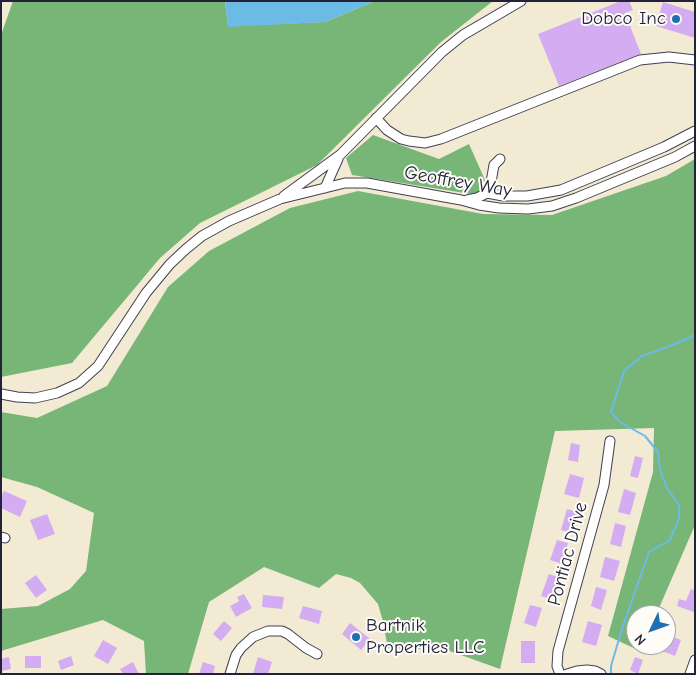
<!DOCTYPE html>
<style>
body{margin:0}
#map{position:relative;width:696px;height:675px;overflow:hidden;background:#f2ead3;font-family:"Comic Neue",sans-serif}
canvas{display:block}
.frame{position:absolute;inset:0;border:2px solid #22223b;pointer-events:none}
.north{position:absolute;left:626px;top:605px;width:50px;height:50px;box-sizing:border-box;background:#fdfcf7;border:1px solid #a5a5ac;border-radius:50%;rotate:228deg;font-size:14px;font-weight:700;line-height:20px;text-align:center;color:#22223b}
.north::after{content:'';display:block;margin:auto;width:18px;height:22px;background:#1f6fb2;clip-path:polygon(50% 0,100% 100%,50% 72%,0 100%)}
</style>
<div id="map">
<canvas width="696" height="675"></canvas>
<div class="frame"></div>
<div class="north">N</div>
</div>
<script>
const c = document.querySelector('canvas').getContext('2d');
c.lineJoin = 'round';
function fill(path, color) {
  c.fillStyle = color;
  c.fill(path, 'evenodd');
}
function poly(rows) {
  const path = new Path2D();
  for (const r of rows) {
    path.moveTo(r[0], r[1]);
    for (let i = 2; i < r.length; i += 2) path.lineTo(r[i], r[i + 1]);
  }
  return path;
}
function strokePath(path, color, width, dash) {
  c.strokeStyle = color;
  c.lineWidth = width;
  c.lineCap = dash ? 'butt' : 'round';
  c.setLineDash(dash || []);
  c.stroke(path);
}
function drawText(font, color, halo, rows, align = 'center') {
  c.font = font + ' "Comic Neue",sans-serif';
  c.lineWidth = 4;
  c.setLineDash([]);
  c.textBaseline = 'middle';
  c.strokeStyle = halo;
  c.fillStyle = color;
  for (const [text, x, y, turn = 0] of rows) {
    c.save();
    c.translate(x, y);
    c.rotate((+turn || 0) * Math.PI / 180);
    c.textAlign = isNaN(turn) ? turn : align;
    if (halo) c.strokeText(text, 0, 0);
    c.fillText(text, 0, 0);
    c.restore();
  }
}
fill(poly([
 [13,1,225,1,228,26,325,22,375,1,493,1,441,42,317,165,200,223,160,258,72,363,1,377,1,35],
 [373,135,439,159,469,144,485,180,477,195,352,175,346,158],
 [695,159,695,525,656,615,636,615,636,645,642,645,640,651,608,636,653,472,654,428,555,431,500,669,447,650,388,648,382,618,378,604,360,583,351,578,336,574,319,588,264,567,209,602,188,674,146,674,144,641,103,620,1,651,1,609,38,606,70,589,86,571,94,513,37,487,1,477,1,412,37,418,107,386,168,287,209,251,290,208,358,191,483,214,552,215,666,176]
]), '#78b677');
fill(poly([
 [225,1,375,1,325,22,228,27]
]), '#6cbbe6');
strokePath(poly([
 [611,674,611,666,622,629,649,552,670,540,679,519,679,505,667,488,660,470,658,452,645,436,620,422,611,412,624,371,642,356,673,345,695,335]
]), '#6cbbe6', 2);
fill(poly([
 [621,1,629,1,633,10,625,13,641,54,559,86,538,34],
 [663,2,695,12,695,38,656,26],
 [571,443,580,445,578,462,568,460],
 [635,456,643,458,638,478,630,476],
 [570,474,584,478,579,498,564,494],
 [624,489,636,493,630,515,618,512],
 [4,491,27,501,20,517,1,508,1,497],
 [567,509,577,512,571,533,561,530],
 [47,514,55,534,38,540,30,520],
 [615,523,626,526,621,547,610,544],
 [557,540,568,543,562,564,550,560],
 [605,557,620,561,614,581,600,577],
 [549,574,558,577,551,599,541,596],
 [36,575,47,590,36,598,25,583],
 [596,587,607,590,601,610,591,606],
 [691,589,695,591,695,609,694,612,677,606,679,599,686,601],
 [244,594,252,608,236,617,230,606,239,601,237,597],
 [263,595,284,597,282,609,262,607],
 [530,605,542,608,536,627,524,623],
 [303,606,322,611,319,624,299,618],
 [224,621,232,628,221,641,213,634],
 [588,621,602,625,596,646,582,642],
 [350,623,370,639,361,650,342,634],
 [668,635,681,640,675,656,662,651,664,645,666,645,666,640],
 [103,640,117,648,108,664,94,656],
 [521,641,535,641,535,663,521,663],
 [25,656,41,656,41,668,25,668],
 [71,656,74,665,61,670,58,661],
 [9,657,11,669,1,671,1,659],
 [258,657,272,662,268,674,253,674],
 [635,657,643,660,638,674,630,670],
 [133,662,139,674,123,674,120,669],
 [203,662,215,666,213,674,199,674]
]), '#d3acf2');
const minor = poly([
 [376,118,387,130,401,139,409,141,425,143,441,139,640,60,669,57,695,60],
 [325,188,338,159],
 [487,193,503,196,527,196,561,190,664,147,695,131],
 [284,196,340,155,442,52,463,35,521,1],
 [467,200,477,198,487,193,490,188,494,165,500,159],
 [1,394,17,397,35,398,57,393,79,383,98,366,146,293,170,264,186,249,202,236,229,221,280,199,345,183,367,183,461,200,479,205,499,208,528,209,552,206,576,198,675,157,695,146],
 [1,537,5,538],
 [230,674,236,655,241,648,253,637,268,631,282,631,288,634,306,648,317,654],
 [560,674,557,666,558,651,604,485,610,441],
 [567,674,577,671,587,670,595,671,601,674],
 [690,674,695,660]
]);
strokePath(minor, '#414052', 11);
strokePath(minor, '#fff', 9);
for (const [x, y, r, color] of [
 [676,19,5,"#1f6fb2"],
 [356,637,5,"#1f6fb2"]
]) {
  const dot = new Path2D();
  dot.arc(x, y, r, 0, 2 * Math.PI);
  c.fillStyle = color;
  c.fill(dot);
  strokePath(dot, '#fdfcf7', 2);
}
drawText('19px', '#22223b', '#fdfcf7', [
 ["Dobco Inc",666,19],
 ["Bartnik",366,626,"left"],
 ["Properties LLC",366,648,"left"]
], 'right');
drawText('19px', '#22223b', '#fdfcf7', [
 ["Geoffrey Way",458,182,10],
 ["Pontiac Drive",568,554,-75]
]);
</script>
